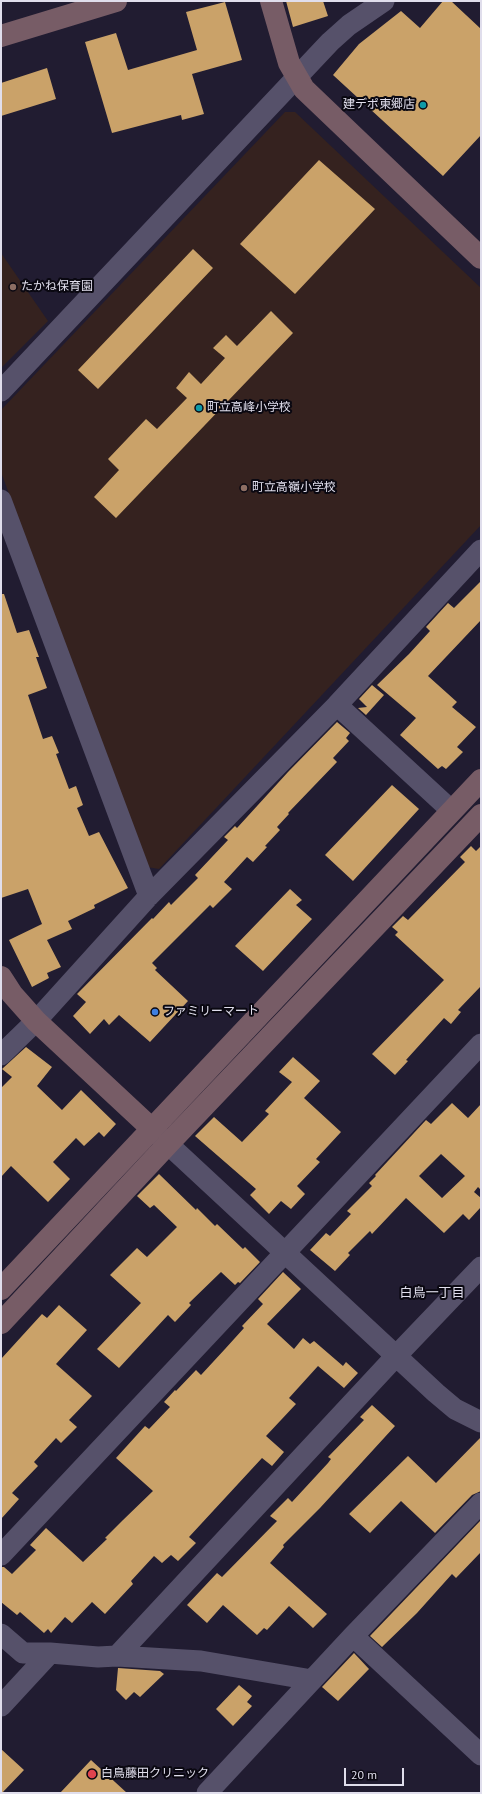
<!DOCTYPE html>
<meta charset="utf-8">
<style>
body{margin:0}
#map{position:relative;width:482px;height:1794px;overflow:hidden;background:#211c31;font-family:"PT Sans",sans-serif}
canvas{display:block}
.frame{position:absolute;inset:0;border:2px solid #e0deec;pointer-events:none}
.scale{position:absolute;left:344px;top:1768px;width:60px;height:18px;box-sizing:border-box;border:2px solid #e0deec;border-top:0;padding-left:5px;font-size:12px;line-height:14px;white-space:nowrap;color:#e0deec;-webkit-text-stroke:3px #0a0811;paint-order:stroke}
</style>
<div id="map">
<canvas width="482" height="1794"></canvas>
<div class="frame"></div>
<div class="scale">20 m</div>
</div>
<script>
const c = document.querySelector('canvas').getContext('2d');
c.lineJoin = 'round';
function fill(path, color) {
  c.fillStyle = color;
  c.fill(path, 'evenodd');
}
function poly(rows) {
  const path = new Path2D();
  for (const r of rows) {
    path.moveTo(r[0], r[1]);
    for (let i = 2; i < r.length; i += 2) path.lineTo(r[i], r[i + 1]);
  }
  return path;
}
function strokePath(path, color, width, dash) {
  c.strokeStyle = color;
  c.lineWidth = width;
  c.lineCap = dash ? 'butt' : 'round';
  c.setLineDash(dash || []);
  c.stroke(path);
}
function drawText(font, color, halo, rows, align = 'center') {
  c.font = font + ' "PT Sans","Noto Sans JP",sans-serif';
  c.lineWidth = 4;
  c.setLineDash([]);
  c.textBaseline = 'middle';
  c.strokeStyle = halo;
  c.fillStyle = color;
  for (const [text, x, y, turn = 0] of rows) {
    c.save();
    c.translate(x, y);
    c.rotate((+turn || 0) * Math.PI / 180);
    c.textAlign = isNaN(turn) ? turn : align;
    if (halo) c.strokeText(text, 0, 0);
    c.fillText(text, 0, 0);
    c.restore();
  }
}
fill(poly([
 [285,112,295,112,481,288,481,525,159,869,147,867,1,472,1,410],
 [1,253,48,321,1,368]
]), '#35221f');
fill(poly([
 [286,1,323,1,328,16,293,27],
 [443,1,451,1,481,29,481,135,443,176,333,75,359,44,401,11,420,28],
 [225,2,242,60,192,74,204,114,182,120,181,115,112,133,85,42,116,33,128,70,197,50,186,12],
 [47,68,56,99,1,116,1,83],
 [319,160,375,209,295,294,240,244],
 [193,249,213,268,98,389,78,370],
 [271,311,293,333,116,518,94,497,119,470,108,459,146,419,157,429,187,398,176,388,189,372,201,384,225,358,213,348,226,335,237,346],
 [481,581,481,620,428,676,457,702,452,707,476,727,457,747,463,752,446,769,442,766,438,769,400,735,416,718,377,685,409,654,430,631,426,627,448,603,454,608],
 [1,594,4,594,17,633,29,630,39,657,36,657,47,688,28,695,43,739,52,736,59,753,56,754,69,789,76,786,83,805,77,808,89,836,99,832,128,888,94,905,95,908,68,921,72,929,47,940,61,967,47,973,49,978,32,987,9,940,42,924,28,889,1,898],
 [372,685,384,695,366,715,358,708,367,707,359,699],
 [337,722,350,733,346,738,349,741,333,758,337,762,288,813,289,814,277,827,280,830,265,846,267,847,253,862,247,857,224,882,232,889,213,908,210,905,152,963,157,968,155,970,188,1001,150,1042,119,1015,109,1025,104,1019,90,1034,73,1016,86,1002,77,994,152,918,153,919,169,902,171,905,198,878,195,875,228,840,224,837,235,826,237,828,288,772],
 [392,785,419,809,353,881,325,855],
 [471,846,476,851,481,846,481,986,458,1010,461,1012,451,1024,444,1018,406,1060,408,1061,395,1075,372,1054,444,980,395,935,398,932,392,927,403,916,408,920,465,862,460,857],
 [290,889,302,900,296,905,312,919,263,971,235,946],
 [26,1047,52,1067,37,1086,62,1110,81,1090,116,1124,104,1137,99,1132,84,1146,76,1138,53,1162,70,1179,48,1202,11,1166,1,1177,1,1088,12,1077,2,1069],
 [293,1057,320,1081,304,1098,341,1132,316,1159,320,1162,297,1186,305,1194,291,1209,281,1201,269,1214,250,1195,256,1189,195,1136,214,1117,242,1142,269,1114,265,1111,292,1082,279,1072],
 [452,1103,468,1118,481,1104,481,1190,478,1187,474,1192,481,1198,481,1207,469,1220,463,1214,444,1233,406,1198,372,1234,370,1231,348,1253,350,1255,335,1271,310,1250,326,1233,330,1236,351,1214,347,1211,372,1186,369,1183,376,1176,375,1175,426,1120,431,1124],
 [441,1154,465,1176,442,1198,419,1176],
 [159,1174,196,1210,197,1208,215,1226,217,1224,243,1249,245,1247,260,1262,240,1283,238,1282,235,1285,221,1272,189,1303,191,1305,175,1322,168,1315,119,1368,97,1349,141,1303,110,1275,137,1248,147,1257,177,1227,154,1205,150,1208,137,1196],
 [283,1272,301,1289,267,1324,294,1349,303,1338,310,1344,314,1341,343,1366,346,1362,358,1373,344,1388,318,1366,289,1398,296,1404,266,1436,284,1452,272,1466,262,1458,189,1537,196,1543,178,1561,171,1555,162,1563,154,1556,131,1581,133,1584,105,1614,92,1602,72,1623,65,1617,51,1633,48,1629,44,1633,20,1612,17,1615,1,1602,1,1567,4,1567,12,1574,36,1550,30,1545,46,1528,83,1562,107,1539,105,1538,123,1520,153,1491,116,1458,145,1426,149,1429,170,1407,164,1402,175,1390,176,1391,196,1370,201,1375,225,1349,244,1328,242,1326,263,1304,258,1299],
 [59,1305,87,1330,56,1364,92,1396,69,1420,77,1427,61,1443,56,1438,34,1462,38,1466,12,1493,19,1499,1,1519,1,1359,42,1314,47,1318],
 [372,1405,395,1426,320,1508,283,1545,284,1547,270,1563,327,1614,313,1628,289,1606,267,1630,264,1628,257,1635,223,1605,207,1623,187,1605,217,1573,222,1577,277,1521,270,1516,288,1498,292,1502,328,1463,331,1459,328,1457,364,1420,360,1417],
 [481,1437,481,1491,472,1495,435,1533,401,1501,370,1533,349,1514,408,1456,436,1483],
 [481,1520,481,1552,456,1578,452,1574,417,1613,382,1647,370,1636],
 [354,1653,369,1669,338,1701,322,1687],
 [118,1668,160,1671,164,1674,140,1697,134,1692,126,1700,116,1690],
 [239,1685,252,1696,247,1702,252,1706,233,1726,216,1709],
 [1,1749,24,1770,2,1793,1,1793],
 [91,1760,127,1793,60,1793]
]), '#caa269');
strokePath(poly([
 [1,391,330,42,349,25,384,1],
 [1,500,149,896],
 [337,705,452,811],
 [1,1055,36,1021,149,896,337,705,481,550],
 [155,1132,436,1393,455,1409,481,1422],
 [1,1555,481,1044],
 [1,1634,23,1653,50,1653,98,1657,117,1656,201,1661,312,1680],
 [353,1636,481,1755],
 [117,1656,396,1356,481,1267],
 [1,1706,50,1653],
 [207,1793,353,1636,481,1503]
]), '#56516a', 21);
strokePath(poly([
 [271,1,289,63,304,89,481,258],
 [1,36,116,1],
 [1,977,12,994,36,1021,152,1129],
 [1,1289,481,780],
 [1,1323,168,1144,481,815]
]), '#775c66', 22);
for (const [x, y, r, color] of [
 [423,105,4,"#0f9aa8"],
 [13,287,4,"#8d6e63"],
 [199,408,4,"#0f9aa8"],
 [244,488,4,"#8d6e63"],
 [155,1012,4,"#3f7fe0"],
 [92,1774,5,"#e0444e"]
]) {
  const dot = new Path2D();
  dot.arc(x, y, r, 0, 2 * Math.PI);
  c.fillStyle = color;
  c.fill(dot);
  strokePath(dot, '#0a0811', 1.5);
}
drawText('12px', '#e0deec', '#0a0811', [
 ["建デポ東郷店",415,105,"right"],
 ["たかね保育園",21,287],
 ["町立高峰小学校",207,408],
 ["町立高嶺小学校",252,488],
 ["ファミリーマート",163,1012],
 ["白鳥藤田クリニック",101,1774]
], 'left');
drawText('13px', '#e0deec', '#0a0811', [
 ["白鳥一丁目",432,1293]
]);
</script>
